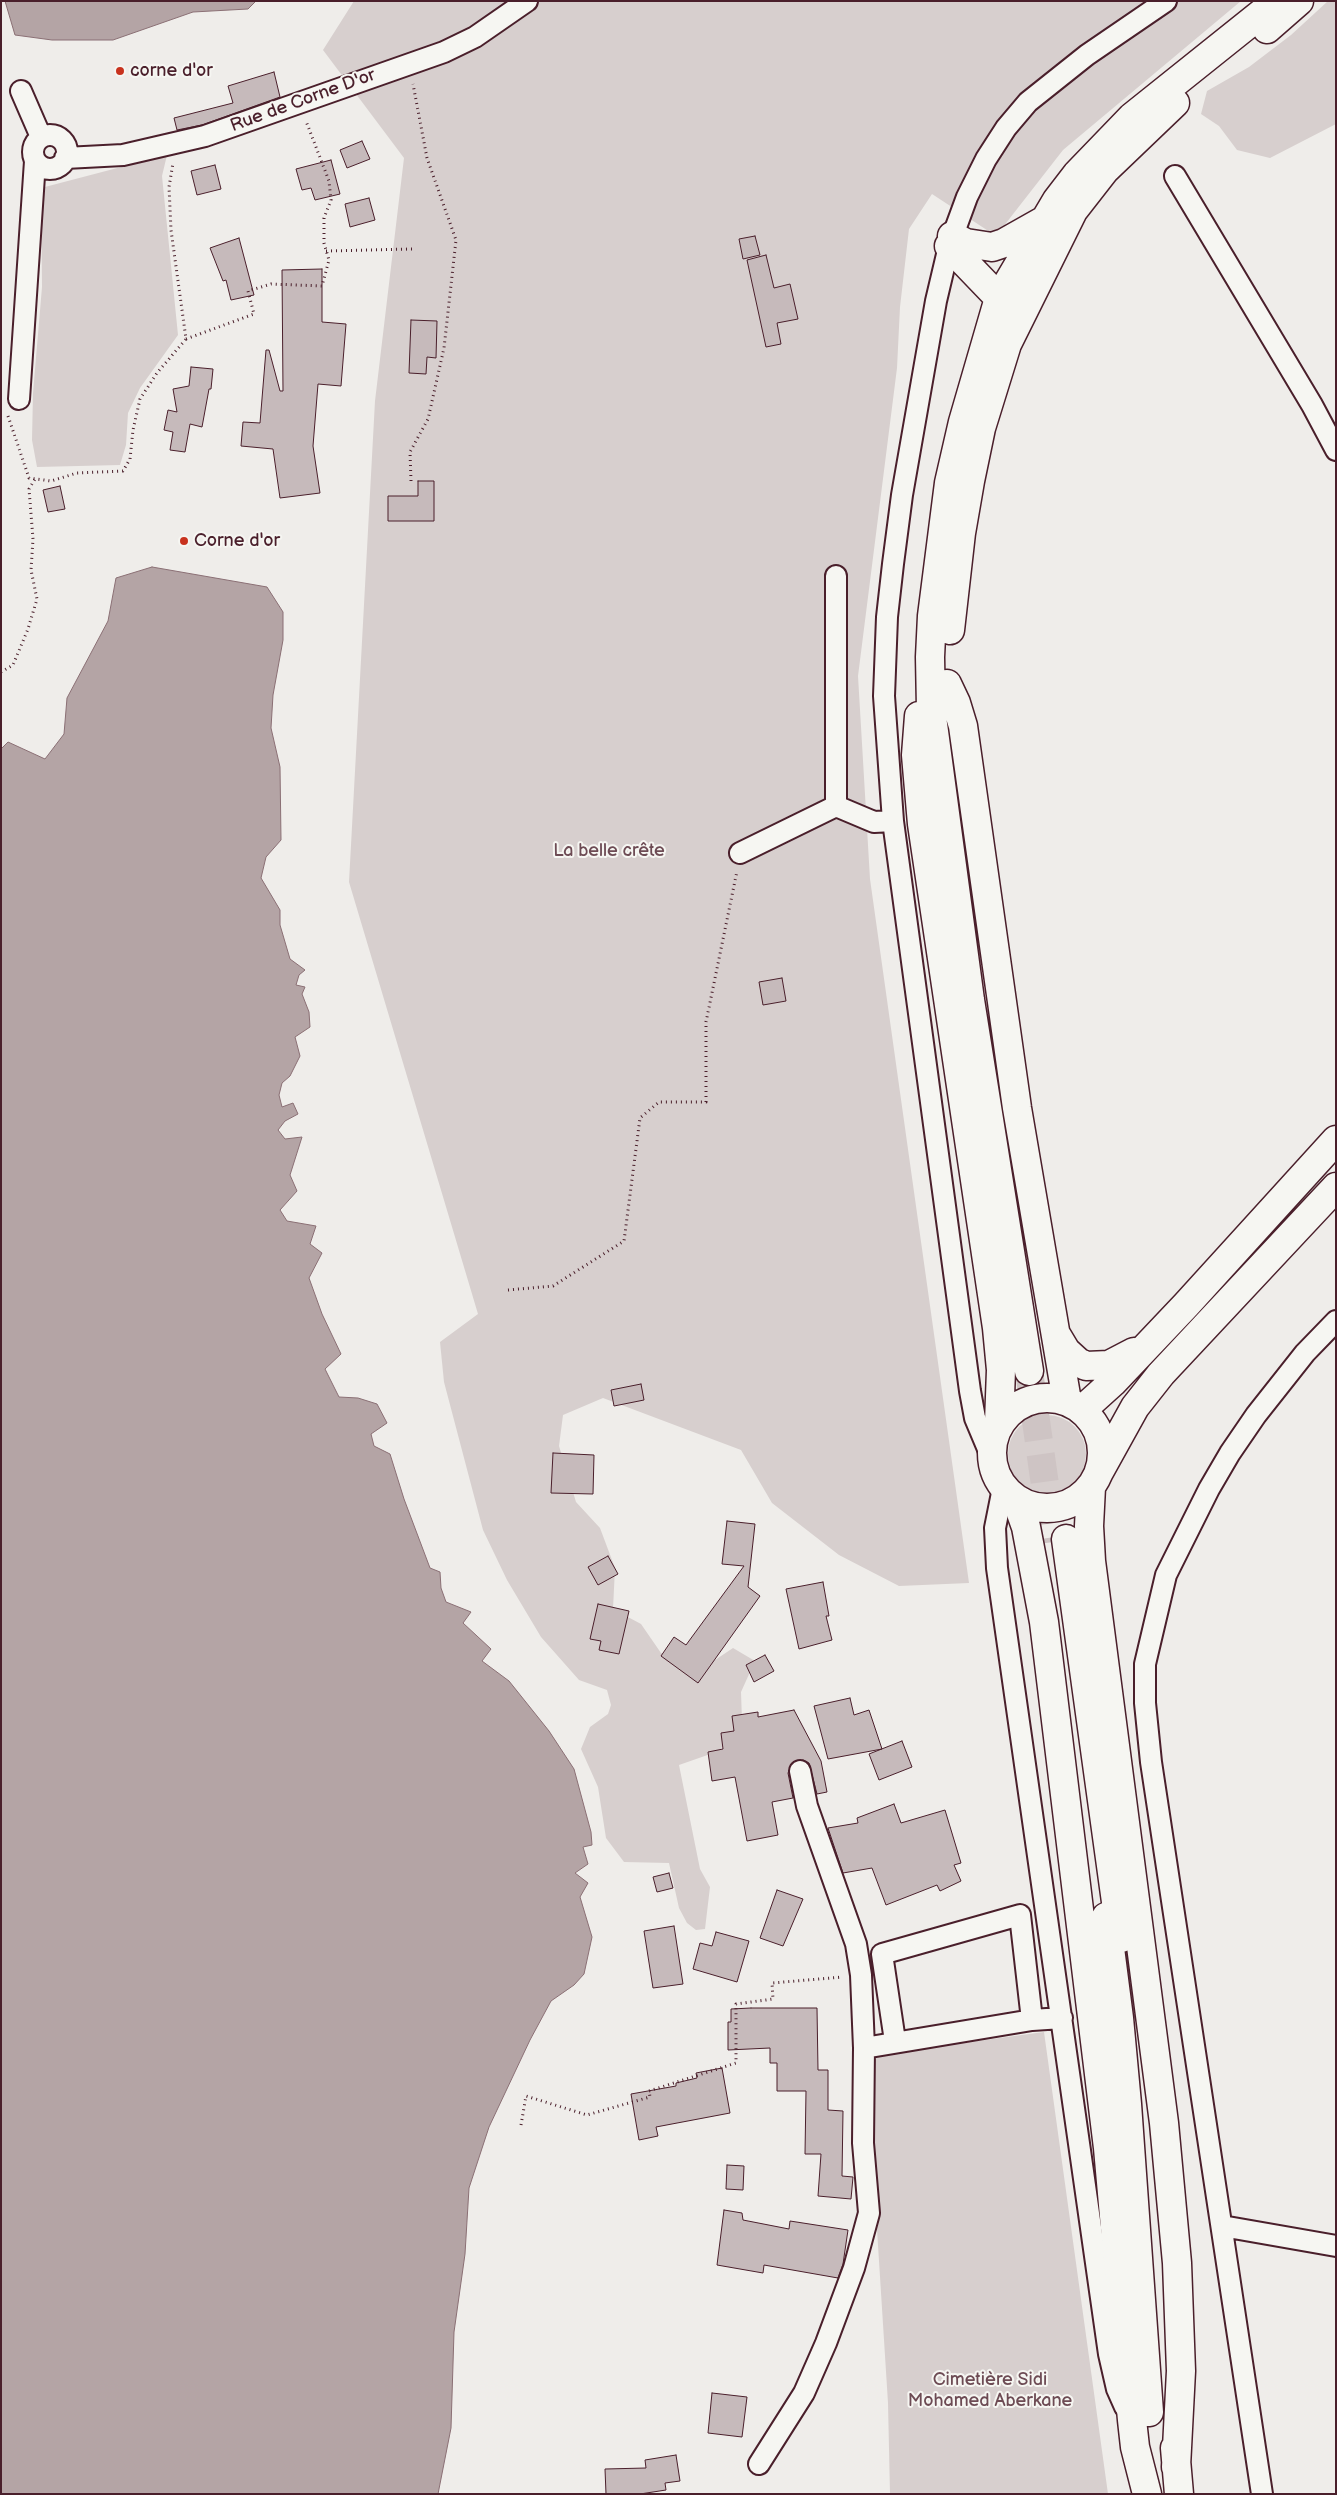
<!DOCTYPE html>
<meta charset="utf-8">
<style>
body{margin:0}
#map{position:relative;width:1337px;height:2495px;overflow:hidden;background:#efedea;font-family:"Balsamiq Sans",sans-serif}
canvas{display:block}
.frame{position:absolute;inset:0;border:2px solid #4a1f2b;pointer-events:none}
</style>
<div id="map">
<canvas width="1337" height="2495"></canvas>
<div class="frame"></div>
</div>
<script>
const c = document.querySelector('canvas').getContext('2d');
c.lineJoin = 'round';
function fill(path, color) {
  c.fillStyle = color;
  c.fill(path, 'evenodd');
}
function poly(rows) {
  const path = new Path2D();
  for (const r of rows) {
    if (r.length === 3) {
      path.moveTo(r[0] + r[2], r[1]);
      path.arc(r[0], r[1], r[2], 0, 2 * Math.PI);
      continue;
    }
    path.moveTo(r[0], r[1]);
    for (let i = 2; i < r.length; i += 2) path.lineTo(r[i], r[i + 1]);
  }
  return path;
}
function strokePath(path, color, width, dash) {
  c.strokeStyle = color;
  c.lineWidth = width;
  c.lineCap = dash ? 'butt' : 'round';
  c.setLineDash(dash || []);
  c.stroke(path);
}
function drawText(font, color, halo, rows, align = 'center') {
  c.font = font + ' "Balsamiq Sans",sans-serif';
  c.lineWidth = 4;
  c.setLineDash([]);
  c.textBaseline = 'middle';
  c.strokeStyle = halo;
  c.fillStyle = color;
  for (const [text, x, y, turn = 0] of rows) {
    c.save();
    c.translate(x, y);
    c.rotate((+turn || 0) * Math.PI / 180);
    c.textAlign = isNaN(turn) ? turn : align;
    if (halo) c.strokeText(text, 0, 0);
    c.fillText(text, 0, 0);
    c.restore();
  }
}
fill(poly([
 [354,1,1241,1,1063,150,996,236,932,194,909,229,900,307,897,368,858,676,870,879,969,1583,899,1586,839,1555,772,1503,741,1450,603,1398,563,1415,559,1446,576,1502,600,1528,615,1568,613,1609,641,1624,661,1653,692,1663,715,1660,733,1648,755,1661,741,1692,742,1721,719,1751,679,1765,700,1869,710,1887,705,1929,696,1930,687,1923,679,1908,669,1863,624,1862,606,1838,598,1787,581,1749,590,1727,608,1714,611,1705,607,1690,579,1680,541,1637,507,1580,483,1530,444,1382,440,1342,478,1314,349,882,375,401,404,158,323,50],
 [1328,1,1336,1,1336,124,1270,158,1237,150,1219,126,1201,114,1207,91,1249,67,1291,35],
 [167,155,162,176,178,335,140,388,128,413,126,445,120,465,37,467,32,440,33,393,42,287,41,188],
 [1047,1454,39],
 [1044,2032,1108,2494,890,2494,888,2403,866,2056]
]), '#d7cfce');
const water = poly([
 [5,1,256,1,248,9,193,12,113,40,52,40,15,35,5,1],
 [152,567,267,587,283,612,283,640,273,695,271,728,280,767,281,840,266,857,261,878,280,910,280,925,290,959,305,970,299,975,296,985,305,987,302,994,309,1012,310,1027,295,1037,300,1056,290,1076,282,1083,279,1095,282,1107,293,1103,298,1114,285,1121,278,1130,285,1139,302,1137,290,1175,297,1191,280,1210,287,1221,316,1226,310,1244,322,1253,309,1278,322,1314,341,1354,325,1369,339,1397,358,1398,377,1404,387,1423,371,1434,374,1446,390,1454,404,1499,430,1568,440,1572,441,1588,446,1602,471,1612,463,1623,491,1649,482,1661,509,1681,549,1731,574,1769,591,1832,592,1845,583,1847,588,1864,575,1873,588,1883,580,1897,592,1937,584,1974,574,1985,551,2001,530,2040,489,2127,469,2188,465,2254,454,2332,451,2428,438,2494,1,2494,1,749,8,742,45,759,64,734,67,698,108,621,116,578,152,567]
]);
fill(water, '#b4a4a5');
strokePath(water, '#8a6f74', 1);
const building = poly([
 [274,72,280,97,202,125,177,130,174,118,233,103,228,86,274,72],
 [362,141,370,159,347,168,340,150,362,141],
 [331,160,340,194,315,200,311,188,302,190,296,169,331,160],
 [215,165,221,189,197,195,191,171,215,165],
 [369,198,375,220,350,227,345,204,369,198],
 [755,236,760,255,743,259,739,239,755,236],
 [239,238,254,295,231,300,226,280,223,281,210,248,239,238],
 [766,255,774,288,790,284,798,319,777,323,781,344,766,347,747,260,766,255],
 [322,269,322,322,346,324,341,386,318,384,313,446,320,493,280,498,273,449,241,446,243,422,260,423,266,350,269,350,280,391,283,391,282,270,322,269],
 [411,320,437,321,436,358,427,357,426,374,409,373,411,320],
 [191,367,213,369,211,389,209,389,202,427,190,424,185,452,170,450,173,432,164,430,168,410,177,412,173,389,189,386,191,367],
 [418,481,434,481,434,521,388,521,388,496,418,496,418,481],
 [60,486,65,509,48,512,43,490,60,486],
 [782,978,786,1001,763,1005,759,982,782,978],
 [641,1384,644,1400,614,1406,611,1390,641,1384],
 [553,1453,594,1455,593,1494,551,1493,553,1453],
 [727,1521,755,1524,748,1587,760,1596,698,1683,661,1656,674,1637,686,1645,744,1566,722,1564,727,1521],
 [608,1556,618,1574,598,1585,588,1567,608,1556],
 [823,1582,829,1616,826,1616,832,1640,799,1649,786,1589,823,1582],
 [598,1604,629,1611,619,1654,599,1650,601,1641,590,1639,598,1604],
 [765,1655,774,1671,754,1682,746,1665,765,1655],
 [850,1698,854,1715,869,1710,882,1749,828,1759,814,1706,850,1698],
 [794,1710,821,1761,827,1792,817,1794,809,1763,803,1760,793,1762,788,1773,793,1798,772,1802,778,1835,747,1841,735,1777,712,1781,708,1752,723,1749,721,1733,734,1731,732,1716,758,1712,758,1717,794,1710],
 [902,1741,912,1767,879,1780,869,1754,902,1741],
 [894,1804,901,1823,945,1810,961,1863,954,1865,961,1881,940,1891,937,1885,886,1905,872,1868,843,1873,828,1828,858,1823,857,1818,894,1804],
 [669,1873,673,1888,657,1892,653,1877,669,1873],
 [777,1890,803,1899,783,1946,760,1938,777,1890],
 [674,1926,683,1984,653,1988,644,1931,674,1926],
 [716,1932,749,1941,737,1982,693,1969,700,1943,712,1946,716,1932],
 [751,2008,817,2008,818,2070,828,2070,828,2110,843,2111,842,2176,853,2177,851,2199,818,2196,821,2154,805,2154,806,2091,777,2091,777,2063,770,2063,770,2048,728,2050,728,2022,731,2022,731,2009,751,2008],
 [722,2068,730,2113,656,2127,658,2136,639,2140,631,2094,676,2086,676,2083,697,2078,696,2073,722,2068],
 [727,2165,744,2166,743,2190,726,2189,727,2165],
 [724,2210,742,2213,743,2220,789,2229,790,2221,848,2230,843,2264,838,2278,764,2265,763,2273,717,2265,724,2210],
 [712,2393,747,2397,742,2437,708,2433,712,2393],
 [676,2455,680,2481,665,2483,666,2490,640,2494,606,2494,605,2469,646,2468,645,2460,676,2455]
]);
fill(building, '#c6babb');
strokePath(building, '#4a1f2b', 1);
strokePath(poly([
 [1029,1371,1053,1542]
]), '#cec4c4', 28, [28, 14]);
const minor = poly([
 [21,91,41,137],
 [50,152,17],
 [65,158,123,155,205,136,444,52,475,37,527,1],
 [1175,176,1312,405,1336,450],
 [19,399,35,161],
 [836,806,836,576],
 [836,806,874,822,893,821],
 [740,853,836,806],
 [991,1456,975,1418,970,1391,893,821,884,696,887,617,893,564,902,495,936,301,949,246,967,197,986,159,1006,128,1028,102,1087,55,1166,1],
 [1003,1488,995,1528,997,1568,1109,2354,1117,2389,1125,2407],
 [800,1771,807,1806,856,1944,861,1975,864,2048],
 [895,2041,882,1954,1020,1915,1032,2020],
 [1222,2226,1336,2246],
 [759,2464,804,2393,826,2343,854,2268,869,2213,863,2143,864,2048,1032,2020,1062,2018],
 [1262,2494,1151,1762,1145,1703,1145,1664,1166,1575,1209,1489,1230,1453,1256,1415,1305,1353,1336,1321]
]);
const highway = poly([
 [1267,29,1299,1],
 [952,236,966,243,992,247,1004,243,1043,221],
 [949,246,999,298,1002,314],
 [950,630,961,533,970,481,981,428,1007,344,1073,211,1105,170,1175,103],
 [947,684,956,703,963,726,1017,1108,1067,1401],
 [919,716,916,755,922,824,997,1328,1001,1370,999,1423],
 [1057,1336,1066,1351,1078,1362,1086,1366,1109,1365,1134,1352],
 [1029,1371,970,1000,931,709,930,657,932,616,949,483,963,422,999,298,1057,200,1077,174,1132,117,1277,1],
 [1047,1453,55],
 [1082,1410,1113,1382,1186,1305,1336,1140],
 [1099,1472,1135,1407,1161,1374,1336,1187],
 [1091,1487,1089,1526,1091,1561,1164,2123,1177,2263,1181,2371,1176,2467],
 [1016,1499,1026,1527,1044,1622,1108,2148,1132,2420,1135,2447,1147,2494],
 [1066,1539,1121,1938],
 [1106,1917,1119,2018,1127,2104,1149,2412],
 [1175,2448,1179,2494]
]);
strokePath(minor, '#4a1f2b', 24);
strokePath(highway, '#4a1f2b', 31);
strokePath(poly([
 [326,251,412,249],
 [186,339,254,314,248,291,271,284,322,286,329,260,324,243,324,218,331,200,329,181,306,121],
 [8,416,29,478,51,481,77,473,123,471,130,459,133,430,140,399,157,373,186,339,171,230,169,187,173,163],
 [411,481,410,452,428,419,444,348,456,240,427,158,413,84],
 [1,672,13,665,28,629,37,599,31,570,33,539,29,489,35,479],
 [508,1290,553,1286,624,1241,640,1118,659,1102,706,1102,706,1022,737,871],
 [521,2125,526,2096,587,2115,650,2097,649,2091,736,2063,736,2004,773,1999,772,1983,843,1977]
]), '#4a1f2b', 3, [1, 4]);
strokePath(minor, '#f6f6f2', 20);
strokePath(highway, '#f6f6f2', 28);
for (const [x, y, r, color] of [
 [120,71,5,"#c8321e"],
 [184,541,5,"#c8321e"]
]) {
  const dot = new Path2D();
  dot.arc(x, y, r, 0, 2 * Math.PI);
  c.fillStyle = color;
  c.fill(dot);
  strokePath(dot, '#f6f6f2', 2);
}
drawText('18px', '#4a1f2b', '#f6f6f2', [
 ["corne d'or",130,71],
 ["Corne d'or",194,541]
], 'left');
drawText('18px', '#4a1f2b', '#f6f6f2', [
 ["Rue de Corne D'or",303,101,-20]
]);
drawText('18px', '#6d4b54', '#f6f6f2', [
 ["La belle crête",609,851],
 ["Cimetière Sidi",990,2380],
 ["Mohamed Aberkane",990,2401]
]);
</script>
